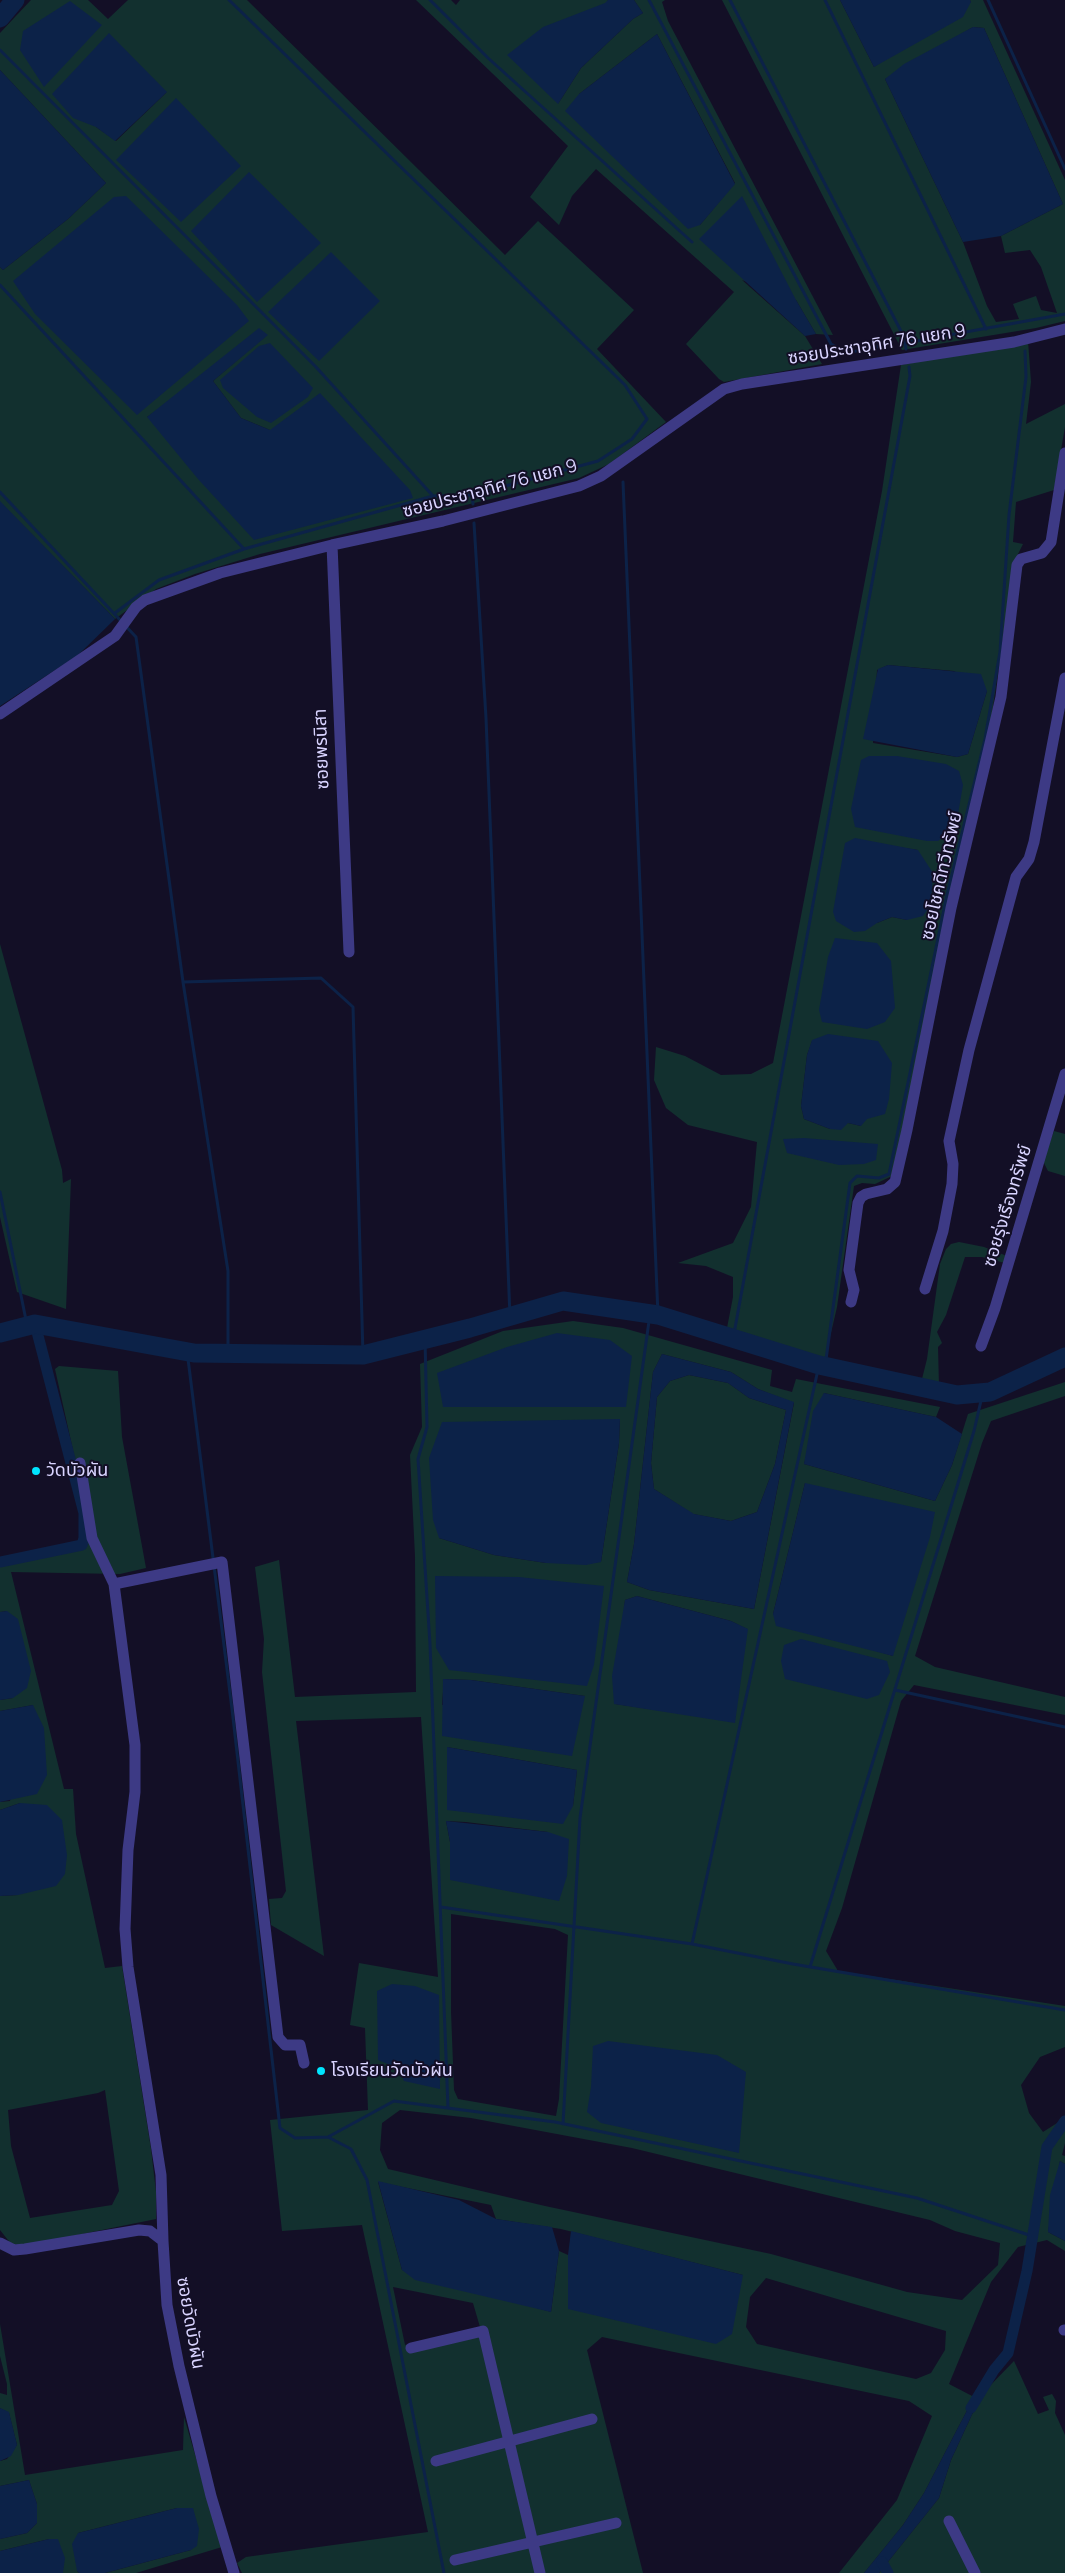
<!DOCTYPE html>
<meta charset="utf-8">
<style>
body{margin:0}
canvas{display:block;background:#130f26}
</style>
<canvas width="1065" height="2573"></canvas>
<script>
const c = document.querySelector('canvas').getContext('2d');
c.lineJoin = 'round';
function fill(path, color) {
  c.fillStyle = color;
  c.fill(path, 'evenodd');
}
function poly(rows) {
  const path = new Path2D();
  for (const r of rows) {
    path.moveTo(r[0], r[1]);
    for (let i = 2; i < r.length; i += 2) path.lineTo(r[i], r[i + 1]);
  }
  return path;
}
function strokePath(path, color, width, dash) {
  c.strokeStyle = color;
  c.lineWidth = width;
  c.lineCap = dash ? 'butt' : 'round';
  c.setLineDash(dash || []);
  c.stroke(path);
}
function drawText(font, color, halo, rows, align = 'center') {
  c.font = font + ' Manrope,"Noto Sans Thai",sans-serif';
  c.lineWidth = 4;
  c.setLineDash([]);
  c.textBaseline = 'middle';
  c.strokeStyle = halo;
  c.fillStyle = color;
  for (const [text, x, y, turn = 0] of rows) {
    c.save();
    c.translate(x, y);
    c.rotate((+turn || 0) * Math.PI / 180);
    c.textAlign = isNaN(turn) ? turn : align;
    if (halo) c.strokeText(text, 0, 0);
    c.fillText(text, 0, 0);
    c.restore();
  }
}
fill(poly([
 [31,0,88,0,108,19,128,0,247,0,505,255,538,221,634,310,597,349,666,422,609,464,579,478,260,554,195,574,156,589,115,619,0,502,0,267,3,270,68,219,106,183,0,70,0,33],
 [167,92,116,141,96,127],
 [267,335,213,381,241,418,270,430,147,417],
 [416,0,451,0,456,5,460,0,608,0,558,104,581,68,633,19,643,13,634,0,665,0,662,2,668,21,833,335,816,334,796,300,742,280,805,336,822,364,724,382,719,379,686,344,734,292,596,169,572,196,559,225,530,197,568,146],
 [657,34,735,183,700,225,579,94],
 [722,0,840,0,874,67,971,2,970,0,983,0,1065,180,1065,321,1036,328,902,350],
 [973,27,984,28,1063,204,1001,236,1005,253,1030,250,1041,267,1057,313,1041,310,1036,296,1013,304,1019,319,996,322,987,306,963,242,885,79],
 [1028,341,1031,382,1026,424,1065,404,1065,427,1054,490,1016,502,1013,542,1023,544,1017,556,1011,582,989,734,892,1176,875,1184,862,1183,854,1186,837,1307,824,1363,727,1328,733,1297,733,1277,706,1266,678,1263,733,1243,751,1207,757,1142,688,1125,666,1108,654,1080,656,1047,685,1056,721,1075,751,1074,773,1063,882,491,901,365],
 [888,665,954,671,987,691,968,754,957,757,873,743,877,670],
 [891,846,918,850,907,920,892,917,877,923],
 [812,1041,861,1126,848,1123,830,1129,804,1119,801,1106,807,1055],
 [0,944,62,1170,63,1183,71,1179,66,1309,17,1292,0,1217],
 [1054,1131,1065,1134,1065,1176,1048,1171,1043,1161],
 [959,1242,984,1247,1007,1256,1005,1263,982,1257,965,1257,946,1315,937,1332,942,1343,938,1347,939,1387,921,1383,927,1359,940,1264,946,1249,951,1244],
 [573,1321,623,1328,772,1370,770,1386,792,1392,796,1379,940,1407,936,1417,824,1393,804,1464,935,1501,952,1465,968,1414,1065,1382,1065,1396,991,1421,982,1443,915,1656,935,1667,1065,1697,1065,1715,914,1685,901,1701,842,1908,826,1951,838,1971,1065,2006,1065,2047,1040,2057,1021,2085,1029,2113,1043,2132,1065,2118,1065,2143,1062,2155,1065,2156,1065,2164,1060,2161,1048,2232,1065,2241,1065,2251,1047,2240,1018,2247,991,2282,949,2384,974,2397,924,2493,903,2525,864,2573,839,2573,897,2500,932,2416,909,2401,602,2337,587,2350,643,2573,242,2573,237,2563,246,2557,428,2532,362,2225,282,2231,270,2120,368,2110,365,2028,350,2025,359,1963,438,1977,421,1717,296,1721,324,1956,271,1925,269,1899,282,1898,286,1891,262,1672,264,1639,255,1567,279,1560,295,1697,416,1692,415,1556,410,1455,422,1427,420,1364,503,1331],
 [662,1354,731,1372,758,1389,794,1403,754,1609,649,1590,627,1582,634,1544,653,1372],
 [620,1419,619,1443,601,1562,546,1563,494,1555,439,1538],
 [805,1483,893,1656,853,1644,773,1614],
 [637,1596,731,1621,747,1629,650,1709,615,1704,625,1600],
 [444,1679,471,1680,585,1696,442,1705],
 [447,1747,577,1770,573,1806],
 [446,1821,466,1822,548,1832,450,1880,450,1842],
 [451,1914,555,1929,568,1935,559,2099,556,2116,458,2099,454,2090,451,2012],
 [400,2110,471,2118,632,2148,930,2220,955,2231,1000,2243,998,2265,962,2300,907,2292,771,2254,545,2206,388,2169,380,2150,382,2123],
 [378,2182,491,2205,496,2219,561,2229,743,2275,568,2309,568,2255,559,2251,551,2312,402,2270],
 [766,2278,946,2331,945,2350,931,2373,916,2379,757,2344,746,2327,750,2297],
 [393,2287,473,2303,480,2327,405,2345],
 [59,1366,118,1371,122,1437,146,1568,120,1574,11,1572,64,1789,73,1789,76,1834,105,1968,122,1966,151,2149,156,2192,156,2219,33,2244,12,2245,0,2230,0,1896,18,1895,20,1803,0,1810,0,1802,10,1801,33,1705,0,1711,0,1700,13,1698,7,1611,0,1612,0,1566,85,1548,80,1539,86,1531,79,1477,55,1369],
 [105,2090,119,2191,112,2205,30,2218,11,2146,8,2110,98,2093],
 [689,1375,728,1383,749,1398,786,1410,775,1464,757,1512,731,1521,693,1514,654,1489,651,1463,657,1397,670,1381],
 [0,2324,25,2475,183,2450,184,2417,222,2547,136,2573,105,2573,191,2550,177,2508,78,2533,77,2571,79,2573,63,2573,49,2539,0,2551,0,2539,27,2533,37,2523,37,2504,29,2480,0,2486,0,2461,7,2459,17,2445,9,2413,0,2408,0,2393,7,2395,7,2384,0,2356],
 [1014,2361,1038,2414,1049,2410,1043,2397,1052,2394,1056,2401,1055,2413,1065,2435,1065,2573,879,2573,939,2498,951,2460,981,2395]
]), '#12302f');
fill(poly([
 [608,0,634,0,643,13,633,19,581,68,558,104,507,55,543,27,605,3],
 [840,0,970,0,971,2,963,17,874,67],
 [70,1,102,25,44,87,20,50,23,31],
 [973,27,984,28,1063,204,1001,236,963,242,885,79,904,64],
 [109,33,167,92,115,141,96,127,73,118,52,94],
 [657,34,735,184,700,225,688,229,565,111,579,94],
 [0,70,106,183,68,219,3,270,0,267],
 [176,98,241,166,181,222,116,160],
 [249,172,321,243,257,302,191,231],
 [126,196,237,305,249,321,137,415,35,314,13,281,114,197],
 [742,196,796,300,816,334,805,336,699,239],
 [331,252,380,301,319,361,268,312],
 [259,328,268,335,213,381,241,418,270,430,320,393,410,490,413,498,254,540,198,479,147,417],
 [270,343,313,388,308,397,271,423,257,417,223,388,220,380,259,346],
 [0,501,115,619,78,655,0,706],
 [888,665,981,674,987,691,968,754,957,757,863,739,878,669],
 [869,756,897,756,946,764,959,771,963,785,958,814,947,834,938,841,927,841,855,827,851,809,861,760],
 [855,838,918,850,933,873,931,904,923,916,907,920,892,917,877,923,865,931,854,932,836,921,833,912,845,843],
 [835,938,877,943,891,961,895,1008,885,1022,867,1029,822,1022,819,1010,828,957],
 [828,1034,878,1041,892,1063,889,1099,885,1114,867,1119,861,1126,848,1123,841,1130,830,1129,804,1119,801,1106,807,1055,812,1040],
 [804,1138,878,1144,876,1160,864,1164,839,1165,787,1153,783,1139],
 [557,1333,610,1340,632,1356,626,1407,443,1407,437,1373,507,1347],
 [662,1354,731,1372,758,1389,794,1402,754,1609,649,1590,627,1582,634,1544,653,1372],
 [689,1375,728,1383,749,1398,786,1410,775,1464,757,1512,731,1521,694,1514,654,1489,651,1463,657,1397,670,1381],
 [824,1393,936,1417,962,1434,952,1465,935,1501,804,1464,813,1411],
 [620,1419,619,1443,601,1562,586,1565,546,1563,494,1555,439,1538,433,1520,429,1458,442,1422],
 [805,1483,935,1512,930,1537,893,1656,776,1626,773,1614],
 [435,1576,519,1577,604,1586,594,1665,587,1686,449,1670,436,1648],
 [637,1596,731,1621,748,1629,735,1723,614,1704,612,1676,625,1600],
 [7,1611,18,1619,31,1671,27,1688,13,1698,0,1700,0,1612],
 [801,1639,887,1661,890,1672,879,1695,867,1699,785,1679,781,1661,784,1645],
 [443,1679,471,1680,585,1696,572,1756,442,1736],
 [33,1705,44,1728,47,1775,37,1794,0,1802,0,1711],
 [447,1747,577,1770,573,1806,563,1824,447,1810],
 [20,1803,47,1805,62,1820,67,1855,65,1874,56,1886,18,1895,0,1896,0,1810],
 [446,1821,548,1832,569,1839,567,1876,559,1901,450,1880,450,1842],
 [392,1984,415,1986,439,1995,440,2089,404,2081,398,2068,378,2060,377,1991],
 [608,2041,717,2055,746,2072,739,2153,601,2123,587,2112,591,2087,593,2046],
 [1060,2161,1065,2164,1065,2241,1048,2232,1050,2195],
 [378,2181,459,2200,496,2219,552,2227,559,2251,551,2312,415,2280,402,2270],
 [571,2231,743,2275,732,2334,716,2344,568,2309,568,2255],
 [981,2395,951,2460,939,2498,879,2573,864,2573,903,2525,924,2493,974,2397],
 [0,2408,9,2412,17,2445,11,2456,0,2461],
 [29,2480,37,2504,37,2523,27,2533,0,2539,0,2486],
 [177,2508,193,2508,199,2529,197,2546,191,2550,105,2573,79,2573,77,2571,72,2544,78,2533],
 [49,2539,58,2539,65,2558,63,2573,0,2573,0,2551]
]), '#0c2248');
strokePath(poly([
 [229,0,625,385,647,419,632,439,598,461,472,495],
 [430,0,488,58,692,242],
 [649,0,831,344,846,352,868,350,885,344],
 [730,0,904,337,906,349],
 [825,0,986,329],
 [988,0,1065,169],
 [0,50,316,367,433,496,472,495,473,504],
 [0,285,244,549],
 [905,343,1065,314],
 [623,482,658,1315],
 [0,492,136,637,183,982,228,1271,228,1353],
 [474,523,486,718,510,1317],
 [115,613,159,580,244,549,433,496],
 [183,982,321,978,353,1007,363,1355],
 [0,1192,27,1325],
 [425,1339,427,1427,418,1459,430,1644,448,2108],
 [733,1339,910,376,909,367],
 [187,1351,232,1709,280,2128,295,2138,328,2137,394,2101,555,2122,917,2198,1032,2236],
 [825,1367,850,1183,857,1176,879,1178,889,1174,947,895,985,739,1000,652,1009,515,1026,377,1025,351],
 [895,1690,1065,1727],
 [441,1907,692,1944,793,1964,1065,2010],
 [692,1944,819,1365],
 [810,1967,974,1431,983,1392],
 [563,2124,580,1818,650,1314],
 [328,2137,351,2149,367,2180,444,2573]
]), '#0c2248', 3);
strokePath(poly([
 [0,1562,82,1545,84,1538,84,1513,35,1324],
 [971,2408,994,2370,1008,2353,1027,2271,1047,2147,1065,2121],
 [882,2562,888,2573]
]), '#0c2248', 11);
strokePath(poly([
 [0,18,15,0],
 [0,1333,35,1324,194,1353,363,1355,470,1328,563,1301,658,1315,819,1365,957,1395,990,1392,1065,1357]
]), '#0c2248', 19);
strokePath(poly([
 [332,545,349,952],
 [0,714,115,636,136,607,145,600,220,573,332,545,443,521,579,486,601,476,724,389,742,384,1014,342,1065,329],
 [925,1289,943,1231,952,1184,953,1164,949,1141,969,1050,1016,877,1029,859,1034,842,1065,678],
 [851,1302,854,1290,849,1270,858,1203,861,1197,866,1194,887,1189,895,1182,907,1130,951,908,1001,697,1017,565,1021,559,1042,553,1051,542,1065,453],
 [981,1346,995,1308,1065,1074],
 [80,1463,92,1538,114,1584,135,1745,135,1792,128,1850,125,1929,128,1967,161,2175,163,2241],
 [114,1584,222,1562,278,2037,285,2045,300,2045,304,2063],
 [0,2243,14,2250,25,2249,139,2230,150,2231,163,2241,167,2305,179,2366,211,2496,234,2573],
 [1064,2330,1065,2330],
 [411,2348,483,2331,540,2573],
 [436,2461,592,2419],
 [949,2521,975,2573],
 [455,2560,616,2523]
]), '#3d3a85', 11);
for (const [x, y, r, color] of [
 [36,1471,5,"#00e5ff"],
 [321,2071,5,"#00e5ff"]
]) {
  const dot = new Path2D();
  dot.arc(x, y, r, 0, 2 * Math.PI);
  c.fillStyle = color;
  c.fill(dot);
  strokePath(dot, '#130f26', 2);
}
drawText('18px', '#d9d4ff', '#130f26', [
 ["ซอยประชาอุทิศ 76 แยก 9",877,345,-9],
 ["ซอยประชาอุทิศ 76 แยก 9",490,489,-15],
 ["ซอยพรนิสา",322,749,-92],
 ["ซอยโชคดีทวีทรัพย์",942,876,-77],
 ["ซอยรุ่งเรืองทรัพย์",1008,1206,-73],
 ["ซอยวัดบัวผัน",190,2323,80]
]);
drawText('18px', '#d9d4ff', '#130f26', [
 ["วัดบัวผัน",46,1471],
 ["โรงเรียนวัดบัวผัน",331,2071]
], 'left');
</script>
